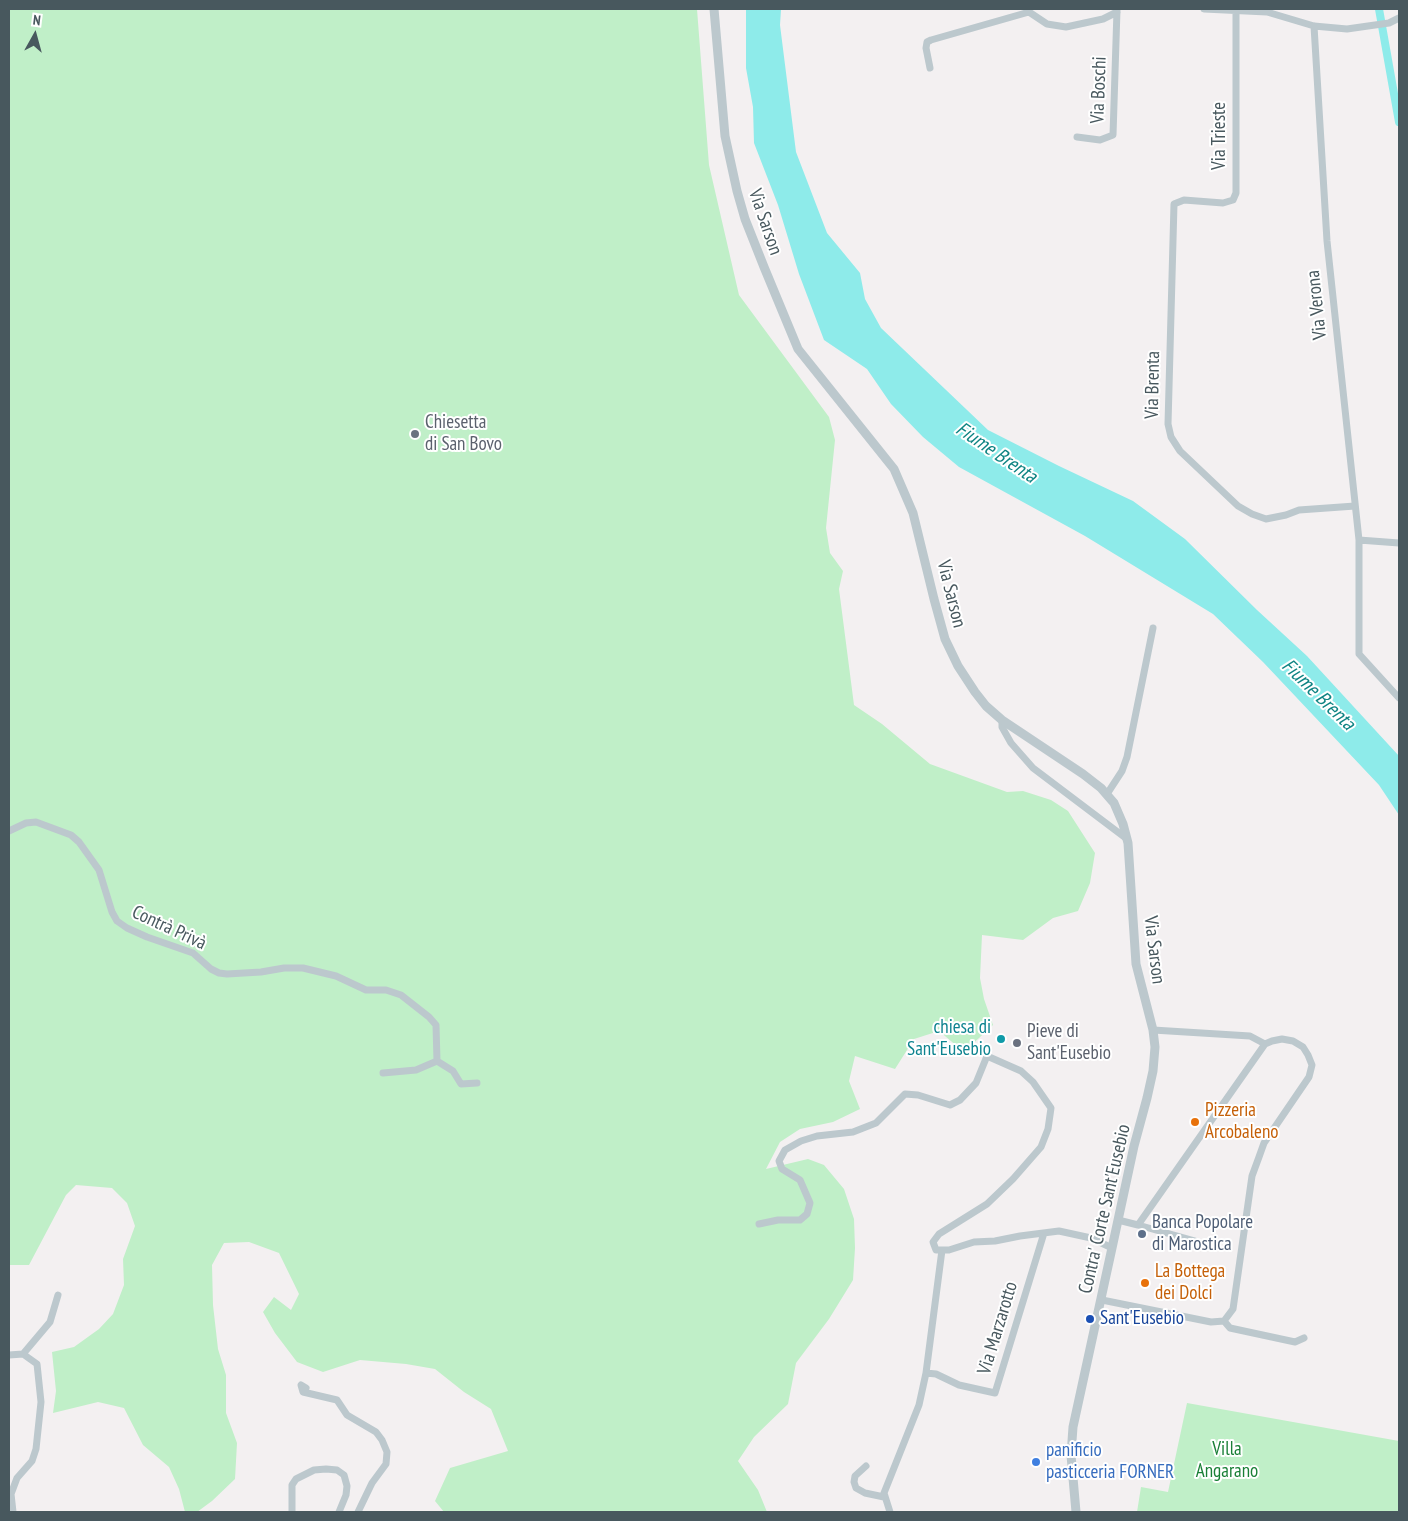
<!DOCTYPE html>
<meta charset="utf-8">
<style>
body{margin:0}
#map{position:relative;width:1408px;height:1521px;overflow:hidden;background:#f3f0f1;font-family:"PT Sans Narrow",sans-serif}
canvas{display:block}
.frame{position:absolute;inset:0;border:10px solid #48585e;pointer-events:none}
.north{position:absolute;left:10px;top:10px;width:50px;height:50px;-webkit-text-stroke:4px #fff;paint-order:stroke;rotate:7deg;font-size:14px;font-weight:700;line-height:20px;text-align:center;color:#48585e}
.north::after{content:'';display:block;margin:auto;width:18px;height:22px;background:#48585e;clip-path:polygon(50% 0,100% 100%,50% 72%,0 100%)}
</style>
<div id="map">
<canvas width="1408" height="1521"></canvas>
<div class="frame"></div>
<div class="north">N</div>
</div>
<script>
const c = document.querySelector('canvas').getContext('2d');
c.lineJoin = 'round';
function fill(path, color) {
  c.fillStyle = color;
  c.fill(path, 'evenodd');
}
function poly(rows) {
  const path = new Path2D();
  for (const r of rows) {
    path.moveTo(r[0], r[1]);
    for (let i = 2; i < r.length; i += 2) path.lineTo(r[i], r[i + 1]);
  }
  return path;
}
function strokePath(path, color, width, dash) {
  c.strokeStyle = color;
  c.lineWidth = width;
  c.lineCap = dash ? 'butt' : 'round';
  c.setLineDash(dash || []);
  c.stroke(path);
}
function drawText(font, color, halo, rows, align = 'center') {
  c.font = font + ' "PT Sans Narrow",sans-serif';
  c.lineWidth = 4;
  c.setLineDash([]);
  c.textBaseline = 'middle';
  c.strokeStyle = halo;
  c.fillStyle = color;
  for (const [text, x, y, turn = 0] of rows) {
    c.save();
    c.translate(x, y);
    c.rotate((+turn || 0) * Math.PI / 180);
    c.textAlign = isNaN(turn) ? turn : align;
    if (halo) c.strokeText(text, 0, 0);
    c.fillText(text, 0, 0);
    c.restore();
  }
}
fill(poly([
 [9,9,697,9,709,165,739,295,829,417,835,440,826,528,830,553,843,571,839,589,854,705,882,724,930,764,1007,792,1023,791,1051,800,1068,811,1095,853,1090,883,1078,911,1053,918,1023,940,982,935,980,978,984,999,993,1025,964,1052,939,1031,914,1039,895,1069,855,1056,849,1081,860,1109,833,1122,800,1129,780,1142,766,1169,808,1159,824,1165,844,1189,854,1219,855,1248,853,1280,829,1319,796,1363,788,1404,754,1437,738,1461,758,1490,767,1512,444,1512,435,1501,450,1468,508,1451,491,1409,464,1392,435,1369,406,1364,360,1360,323,1372,297,1362,275,1333,263,1312,274,1297,291,1310,299,1294,279,1253,249,1242,224,1243,212,1265,213,1305,218,1349,226,1375,226,1413,237,1443,235,1479,212,1501,197,1512,185,1512,179,1489,169,1467,143,1445,124,1408,98,1402,53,1413,56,1391,52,1352,74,1347,99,1329,113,1314,124,1285,123,1259,135,1226,127,1203,112,1188,76,1185,66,1195,29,1265,9,1265],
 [1187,1403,1399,1441,1399,1512,1137,1512,1141,1487,1168,1492]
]), '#c0efc8');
fill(poly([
 [746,9,781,9,780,25,796,152,827,233,860,273,865,299,881,328,988,430,1059,466,1133,501,1185,539,1257,610,1307,656,1399,756,1399,815,1379,785,1263,662,1213,614,1085,536,959,467,923,437,891,404,867,369,824,340,799,274,778,205,754,143,753,107,746,68]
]), '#8eebea');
strokePath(poly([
 [1379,9,1399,122]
]), '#8eebea', 8);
strokePath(poly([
 [1204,9,1267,12,1314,26,1347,29,1389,23,1399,18],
 [1236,11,1236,193,1233,200,1223,203,1184,200,1174,204,1168,424,1171,437,1180,451,1238,506,1252,514,1266,519,1286,515,1299,510,1355,506],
 [1314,26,1327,241,1359,540,1399,543],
 [930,68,926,48,927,42,931,40,1029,12,1047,24,1066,27,1103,19,1117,12],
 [1077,137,1100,140,1113,135,1117,10],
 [1359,540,1359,654,1399,698],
 [1002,720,1002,727,1011,743,1033,768,1127,839],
 [1107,794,1122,771,1127,757,1153,628],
 [9,831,26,823,36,822,71,835,79,842,99,870,112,912,117,921,127,928,147,937,193,953,211,969,219,973,227,974,261,972,284,968,303,968,336,976,366,990,386,990,401,995,429,1017,436,1025,437,1061],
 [1153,1030,1250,1036,1265,1044],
 [437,1061,453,1071,461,1084,477,1083],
 [383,1073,416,1070,437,1061],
 [759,1224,778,1220,800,1220,807,1214,810,1203,800,1180,782,1169,779,1161,785,1150,801,1141,817,1136,853,1132,876,1123,905,1094,918,1095,950,1105,960,1100,976,1083,987,1056,1021,1071,1033,1082,1051,1108,1048,1129,1041,1147,1013,1179,987,1204,939,1234,933,1242,936,1250,949,1250,974,1242,995,1241,1020,1236,1059,1231,1091,1238,1112,1248],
 [1138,1225,1195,1241],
 [1102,1300,1211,1322,1224,1321,1233,1309,1252,1176,1259,1157,1264,1143,1309,1077,1312,1065,1308,1055,1303,1047,1293,1041,1282,1039,1272,1041,1265,1044,1138,1225,1118,1220],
 [1224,1321,1230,1328,1295,1342,1304,1338],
 [23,1354,50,1322,58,1295],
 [9,1355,23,1354,37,1364,41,1402,36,1449,32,1461,17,1478,11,1494,13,1512],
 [926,1373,936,1374,959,1385,995,1393,1044,1233],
 [306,1388,301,1385,303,1392,337,1400,347,1415,376,1432,382,1440,387,1452,386,1464,372,1483,358,1512],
 [866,1466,855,1476,854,1482,856,1488,865,1493,884,1497],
 [292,1512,292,1485,296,1479,314,1470,326,1469,337,1470,344,1475,347,1486,346,1495,339,1512],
 [890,1512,884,1493,919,1405,926,1373,942,1250]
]), '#bcc8cd', 7);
strokePath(poly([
 [714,9,725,136,737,191,745,219,764,267,798,349,894,469,913,513,934,599,945,639,958,666,975,692,986,706,1002,720,1083,774,1101,788,1114,803,1123,824,1128,843,1136,964,1153,1030,1155,1047,1153,1071,1147,1098,1134,1146,1112,1248,1073,1427,1071,1455,1076,1512]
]), '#bcc8cd', 9);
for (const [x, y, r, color] of [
 [415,434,5,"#6b7280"],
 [1001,1039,5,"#0f9aa8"],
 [1017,1043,5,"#6b7280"],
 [1195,1122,5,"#e8710a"],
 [1142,1234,5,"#5c6f8a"],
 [1145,1283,5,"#e8710a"],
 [1090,1319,5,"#1a4fb4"],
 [1036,1462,5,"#3f7fe0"]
]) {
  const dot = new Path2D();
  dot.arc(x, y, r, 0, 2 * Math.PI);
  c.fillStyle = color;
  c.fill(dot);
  strokePath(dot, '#fff', 2);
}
drawText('19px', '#48585e', '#fff', [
 ["Via Boschi",1099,90,-88],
 ["Via Trieste",1220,136,-90],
 ["Via Sarson",765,222,71],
 ["Via Verona",1317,305,-96],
 ["Via Brenta",1153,385,-89],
 ["Via Sarson",951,594,76],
 ["Contrà Privà",169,928,25],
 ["Via Sarson",1154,950,83],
 ["Contra' Corte Sant'Eusebio",1105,1209,-77],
 ["Via Marzarotto",998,1328,-73]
]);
drawText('19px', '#5b616d', '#fff', [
 ["Chiesetta",425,423],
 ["di San Bovo",425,445],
 ["Pieve di",1027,1032],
 ["Sant'Eusebio",1027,1054]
], 'left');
drawText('19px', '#0d838f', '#fff', [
 ["chiesa di",991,1028],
 ["Sant'Eusebio",991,1050]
], 'right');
drawText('19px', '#c56008', '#fff', [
 ["Pizzeria",1205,1111],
 ["Arcobaleno",1205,1133],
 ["La Bottega",1155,1272],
 ["dei Dolci",1155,1294]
], 'left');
drawText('19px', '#4e5e75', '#fff', [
 ["Banca Popolare",1152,1223],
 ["di Marostica",1152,1245]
], 'left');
drawText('19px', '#164399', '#fff', [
 ["Sant'Eusebio",1100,1319]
], 'left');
drawText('19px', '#197f36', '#fff', [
 ["Villa",1227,1450],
 ["Angarano",1227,1472]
]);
drawText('19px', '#366cbe', '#fff', [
 ["panificio",1046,1451],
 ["pasticceria FORNER",1046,1473]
], 'left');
drawText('italic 20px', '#0f8483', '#fff', [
 ["Fiume Brenta",996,453,34],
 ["Fiume Brenta",1318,695,44]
]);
</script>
